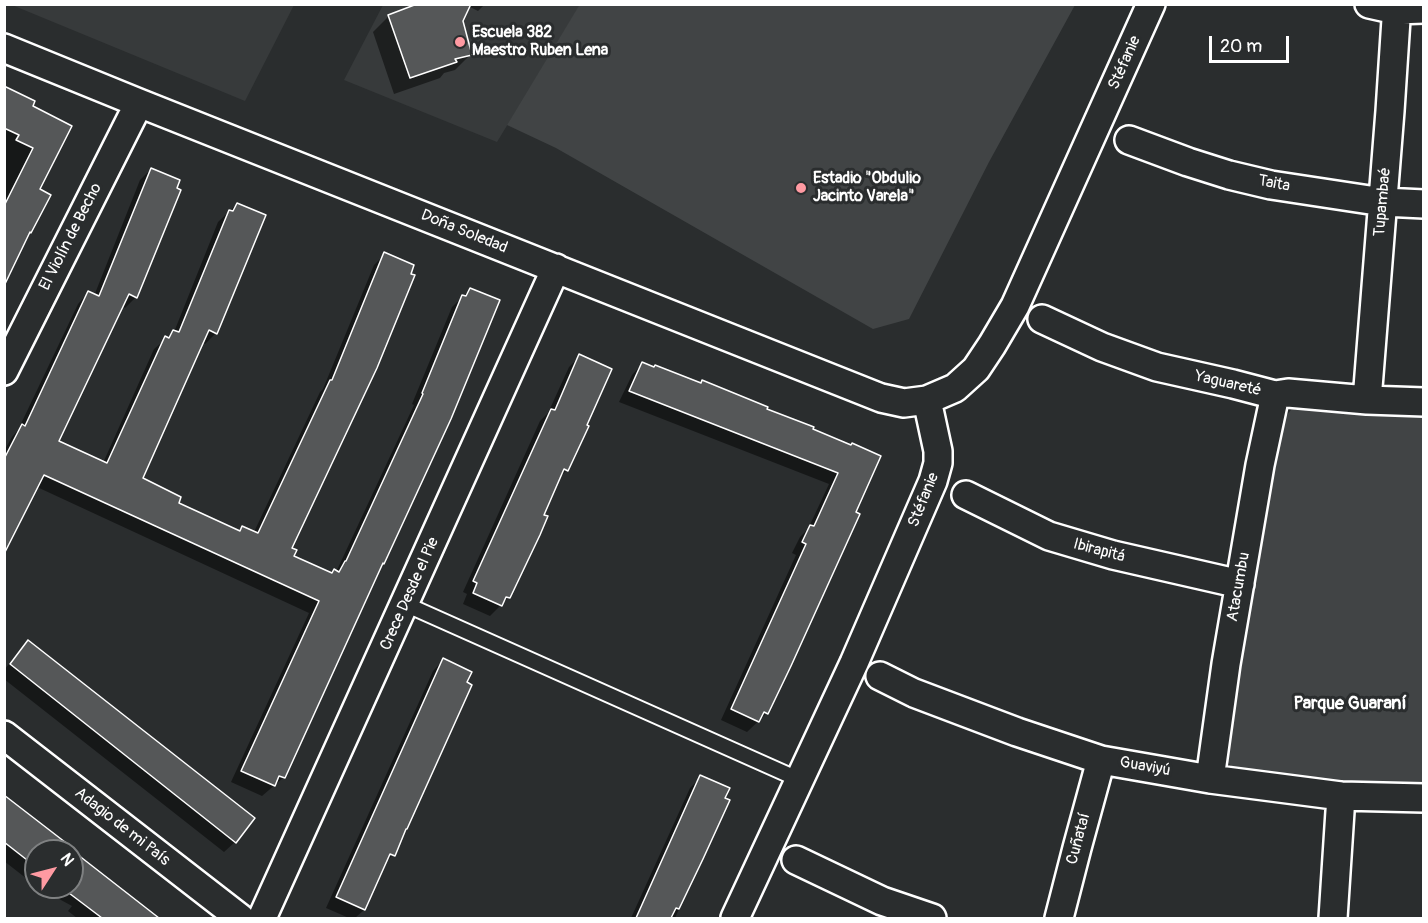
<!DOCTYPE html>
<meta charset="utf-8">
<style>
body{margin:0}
#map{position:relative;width:1428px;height:923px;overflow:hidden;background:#2a2d2e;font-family:Pangolin,sans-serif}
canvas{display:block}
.frame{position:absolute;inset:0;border:6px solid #fff;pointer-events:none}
.north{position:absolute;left:24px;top:839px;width:60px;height:60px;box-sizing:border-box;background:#2a2d2e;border:2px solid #7f8182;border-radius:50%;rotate:54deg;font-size:16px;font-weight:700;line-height:24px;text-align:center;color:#fff}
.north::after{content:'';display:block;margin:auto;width:21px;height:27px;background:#ff9aa2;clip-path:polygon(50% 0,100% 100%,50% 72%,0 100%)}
.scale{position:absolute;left:1209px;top:36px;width:80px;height:27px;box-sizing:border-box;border:3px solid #fff;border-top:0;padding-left:8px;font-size:18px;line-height:21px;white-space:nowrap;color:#fff;-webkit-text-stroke:4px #2a2d2e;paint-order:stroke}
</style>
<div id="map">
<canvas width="1428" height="923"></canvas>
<div class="frame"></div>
<div class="north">N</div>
<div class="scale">20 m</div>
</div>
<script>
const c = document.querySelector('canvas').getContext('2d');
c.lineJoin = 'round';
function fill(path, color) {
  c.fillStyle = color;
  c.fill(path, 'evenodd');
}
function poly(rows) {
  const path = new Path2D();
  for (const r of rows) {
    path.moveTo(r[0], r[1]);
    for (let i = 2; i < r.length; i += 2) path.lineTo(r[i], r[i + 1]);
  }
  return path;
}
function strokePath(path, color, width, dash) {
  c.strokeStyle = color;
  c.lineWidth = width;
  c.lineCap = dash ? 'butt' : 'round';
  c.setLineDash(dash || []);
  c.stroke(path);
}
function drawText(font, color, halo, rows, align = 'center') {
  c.font = font + ' Pangolin,sans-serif';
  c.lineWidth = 6;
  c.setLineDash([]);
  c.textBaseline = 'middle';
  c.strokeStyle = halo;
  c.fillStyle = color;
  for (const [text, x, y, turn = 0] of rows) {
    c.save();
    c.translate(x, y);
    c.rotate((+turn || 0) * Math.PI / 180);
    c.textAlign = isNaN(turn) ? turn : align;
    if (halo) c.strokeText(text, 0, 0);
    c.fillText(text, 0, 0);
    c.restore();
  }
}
fill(poly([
 [12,5,294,4,294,5,245,101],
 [383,5,580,5,497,142,344,80]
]), '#373a3b');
fill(poly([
 [580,4,1075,4,1075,5,989,162,909,319,873,329,556,148,507,125],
 [1295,405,1423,412,1423,787,1244,774,1233,768,1227,761,1223,751,1282,421]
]), '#414445');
fill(poly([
 [415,4,485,4,478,11,468,6,461,21,471,54,455,70,444,73,440,78,394,94,373,32,389,16,415,7],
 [4,88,31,107,38,190,4,280],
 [151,169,136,297,125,308,121,306,57,442,103,463,154,349,174,332,218,222,237,204,216,333,205,344,202,342,141,479,177,503,238,532,243,527,254,532,320,392,323,389,374,265,385,254,290,549,292,556,331,574,334,571,336,572,337,570,414,405,412,404,452,307,470,290,380,566,283,778,262,796,231,782,309,613,37,487,4,551,4,451,12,437,18,430,78,304,88,293,94,296,140,180],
 [580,356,567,470,557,480,508,598,490,616,463,604,467,594,463,592,540,421,548,413,569,367],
 [642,364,766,410,851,446,767,713,747,732,721,720,796,555,792,553,800,537,808,529,829,484,619,402,632,375],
 [29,642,235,842,224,852,4,679,4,670,18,653],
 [443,660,393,855,384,864,364,910,355,918,349,918,326,908,433,671],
 [701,777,723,799,728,801,675,918,631,918,690,788],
 [4,797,157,918,77,918,68,911,72,906,37,887,72,887,72,851,36,851,36,886,4,861]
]), '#0007');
const building = poly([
 [417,4,471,4,463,21,472,55,455,59,457,62,410,78,388,15,417,4],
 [4,86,35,101,33,106,72,126,40,189,51,195,31,233,30,232,4,286,4,206,33,148,16,140,19,135,4,128,4,86],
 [151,168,180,180,177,188,181,190,137,298,129,294,59,441,107,463,165,336,169,338,173,330,179,332,229,210,233,211,237,203,266,215,217,334,209,330,143,478,181,497,179,503,240,531,242,526,258,533,330,380,332,380,384,252,414,265,411,274,415,275,377,368,292,548,297,550,294,556,332,573,334,569,339,572,345,561,346,561,423,394,422,393,462,295,466,296,470,288,500,300,451,419,384,564,383,563,285,778,279,776,275,786,241,771,319,601,44,475,4,554,4,459,22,424,25,426,88,291,99,296,151,168],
 [579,354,612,369,587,425,589,426,568,471,564,469,544,515,548,516,540,535,510,598,506,597,502,606,473,593,477,583,473,581,551,409,555,410,579,354],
 [642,362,654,367,655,365,701,383,702,380,768,407,767,409,814,427,813,429,851,445,852,443,881,456,856,512,860,514,791,666,768,714,764,712,759,722,731,709,806,544,802,542,810,525,814,526,838,473,629,391,642,362],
 [28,640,255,818,236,843,10,664,28,640],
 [443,658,472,672,467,682,472,685,407,829,406,829,395,856,390,854,365,910,336,897,443,658],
 [700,775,730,788,725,798,730,800,703,859,679,909,676,908,671,918,636,918,700,775],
 [4,795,74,849,73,851,159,918,102,918,61,887,72,887,72,851,36,851,36,867,4,842,4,795]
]);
fill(building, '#555758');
strokePath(building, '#fff', 1.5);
const service = poly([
 [405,604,800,780]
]);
const minor = poly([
 [1369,4,1396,10,1424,9],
 [4,48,139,103,881,398,904,403,927,400,955,388,976,369,992,345,1015,306,1151,4],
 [1129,140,1188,162,1229,175,1271,185,1383,202,1424,204],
 [1042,319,1102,347,1157,367,1233,384,1275,395,1288,393,1367,400,1424,402],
 [4,371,139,103],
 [1367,400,1390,111,1397,4],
 [966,495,1049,536,1113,555,1240,584],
 [880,676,914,693,1017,732,1101,760,1210,779,1341,796,1424,798],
 [4,735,240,918],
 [1210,779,1226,664,1260,465,1275,395],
 [796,860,882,901,932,918],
 [262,918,556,268],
 [735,918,854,663,933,481,938,463,938,451,927,400],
 [1059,918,1077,848,1101,760],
 [1333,918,1341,796]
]);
strokePath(service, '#fff', 18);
strokePath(minor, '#fff', 32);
strokePath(service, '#2a2d2e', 14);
strokePath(minor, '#2a2d2e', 27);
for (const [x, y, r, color] of [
 [460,42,6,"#ff9aa2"],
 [801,188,6,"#ff9aa2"]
]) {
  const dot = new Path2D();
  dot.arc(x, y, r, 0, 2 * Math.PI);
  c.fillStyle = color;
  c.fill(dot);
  strokePath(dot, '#2a2d2e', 2);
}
drawText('bold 16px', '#fff', '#2a2d2e', [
 ["Escuela 382",472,33],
 ["Maestro Ruben Lena",472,51],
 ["Estadio \"Obdulio",813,179],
 ["Jacinto Varela\"",813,197]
], 'left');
drawText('16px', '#fff', '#2a2d2e', [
 ["Stéfanie",1125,63,-66],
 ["Taita",1274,184,11],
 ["Tupambaé",1383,202,-85],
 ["Doña Soledad",464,232,22],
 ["El Violín de Becho",71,237,-63],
 ["Yaguareté",1228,384,13],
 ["Stéfanie",924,500,-68],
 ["Ibirapitá",1099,551,15],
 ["Atacumbu",1239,587,-80],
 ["Crece Desde el Pie",410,594,-66],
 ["Guaviyú",1145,767,10],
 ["Adagio de mi País",122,827,38],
 ["Cuñataí",1079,839,-75]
]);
drawText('bold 18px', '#fff', '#2a2d2e', [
 ["Parque Guaraní",1350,704]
]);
</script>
